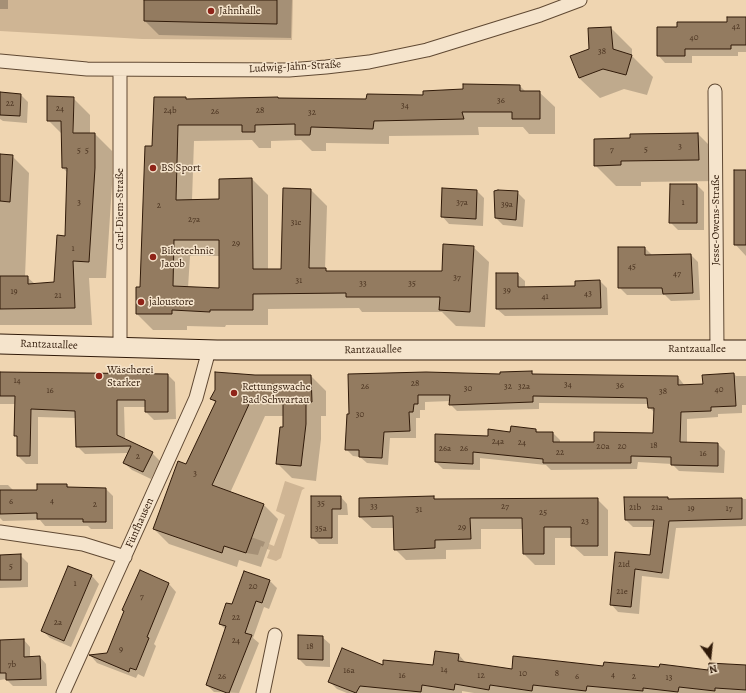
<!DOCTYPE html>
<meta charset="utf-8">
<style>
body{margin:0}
#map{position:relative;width:746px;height:693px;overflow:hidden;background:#efd5b1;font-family:Alegreya,serif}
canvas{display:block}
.north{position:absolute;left:690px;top:637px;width:40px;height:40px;-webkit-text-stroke:3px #f5e4cc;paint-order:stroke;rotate:165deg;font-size:11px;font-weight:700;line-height:16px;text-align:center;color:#301a09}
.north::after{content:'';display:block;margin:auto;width:14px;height:18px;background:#301a09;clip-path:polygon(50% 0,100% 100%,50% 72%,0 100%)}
</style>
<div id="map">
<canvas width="746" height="693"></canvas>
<div class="north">N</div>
</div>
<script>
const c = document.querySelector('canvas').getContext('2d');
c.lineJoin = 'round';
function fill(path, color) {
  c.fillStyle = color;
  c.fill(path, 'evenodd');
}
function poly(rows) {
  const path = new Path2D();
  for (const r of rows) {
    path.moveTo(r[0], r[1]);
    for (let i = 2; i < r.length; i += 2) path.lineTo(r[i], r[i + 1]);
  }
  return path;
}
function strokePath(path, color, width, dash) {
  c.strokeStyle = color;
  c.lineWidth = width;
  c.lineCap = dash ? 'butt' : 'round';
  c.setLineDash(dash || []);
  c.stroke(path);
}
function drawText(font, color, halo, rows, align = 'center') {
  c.font = font + ' Alegreya,serif';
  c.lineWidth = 3;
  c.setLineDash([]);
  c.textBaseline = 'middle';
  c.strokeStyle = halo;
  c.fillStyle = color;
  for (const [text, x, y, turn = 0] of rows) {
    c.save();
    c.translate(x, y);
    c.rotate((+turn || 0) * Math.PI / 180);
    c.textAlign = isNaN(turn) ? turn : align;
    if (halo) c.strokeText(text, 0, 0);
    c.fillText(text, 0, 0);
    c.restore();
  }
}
fill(poly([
 [0,0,293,0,292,40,142,39,0,31],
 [285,481,305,488,302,490,281,558,276,561,267,558,270,550,267,549,269,544,274,546,285,515,276,511],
 [251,537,265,542,263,547,261,546,258,555,246,553]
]), '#cfb594');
fill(poly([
 [0,0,8,0,8,9,0,9],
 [145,0,292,0,291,38,159,35,145,21],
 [746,18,746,52,738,52,738,56,692,56,692,63,665,63,658,55,678,28,728,23],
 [611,28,632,49,632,56,653,77,647,95,624,89,600,98,579,78,590,49],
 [520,86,526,92,539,92,555,107,555,134,529,134,523,127,478,127,479,135,389,136,389,144,326,143,326,151,312,151,301,140,271,141,271,148,259,148,252,140,194,141,192,200,220,200,252,179,268,195,268,270,282,270,311,190,327,206,325,269,328,272,443,272,473,247,489,262,485,327,456,326,442,312,362,312,359,308,268,309,268,325,226,325,225,327,187,326,187,330,153,330,137,314,141,288,153,148,185,98,188,100,278,98,367,100],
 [190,256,220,256,220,289,188,288],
 [0,93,21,95,28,102,27,123,3,121,0,119],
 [73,98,90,115,90,134,95,134,112,151,112,185,106,278,89,278,92,325,0,325,0,155,12,156,29,173,25,277,27,277,35,284,55,283,66,237,68,173,63,168,63,135,48,120],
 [72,109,74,109,74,135,72,133],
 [698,134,719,155,719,181,641,182,641,186,616,186,595,165,631,139],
 [746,171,746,256,735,244],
 [697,185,704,192,704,230,678,230,670,222],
 [477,191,484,198,483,226,449,224,442,216],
 [517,192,525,200,523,227,503,225,496,218],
 [645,248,652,255,691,255,698,262,700,300,671,301,665,295,627,295,619,287],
 [517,274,525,281,525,287,576,287,600,281,607,288,608,315,505,316,497,309],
 [532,372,534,375,678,377,685,386,704,385,734,374,736,376,746,376,746,405,742,405,742,413,718,414,718,417,687,419,687,443,718,444,725,451,724,473,679,471,672,464,638,462,637,469,551,470,546,465,480,458,480,470,443,469,436,462,489,437,511,433,536,430,539,433,553,433,560,440,560,443,595,443,654,434,655,413,649,407,649,404,539,403,539,409,457,411,450,404,450,401,425,402,425,410,420,410,420,418,416,418,416,438,390,438,388,465,367,463,360,457,353,456,346,449,350,415,349,375,501,375],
 [0,374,168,375,175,382,176,419,154,420,146,412,146,407,124,407,125,440,152,453,160,461,151,479,132,470,124,463,128,453,85,454,77,446,76,418,38,417,38,464,26,464,18,456,18,438,15,435,16,404,0,404],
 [255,376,311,376,326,391,326,416,321,416,321,439,316,481,292,478,277,463,284,428,284,416,265,416,230,493,263,504,278,519,261,567,239,560,237,567,169,544,154,529,216,403,211,399],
 [0,485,8,485,14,491,38,491,67,485,70,488,106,489,113,496,113,529,91,529,88,526,45,526,40,520,3,521,0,518],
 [312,497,341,497,347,504,348,515,338,515,338,544,319,544,312,537],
 [433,497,436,500,597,499,608,510,608,556,584,556,572,545,572,538,555,538,555,565,535,565,524,554,523,529,481,529,481,549,446,550,446,559,406,560,395,549,395,528,372,528,360,517],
 [668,498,670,500,705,498,746,499,746,526,676,528,669,579,642,576,639,614,618,612,611,604,616,553,651,556,654,527,633,527,626,520],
 [0,556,21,556,28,563,28,587,0,588],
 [69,568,92,576,99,584,71,647,50,638,43,631],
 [140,572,169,584,176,592,154,644,156,646,144,677,138,674,136,678,97,663,91,656,108,654,125,612,123,610],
 [270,581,277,588,269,609,264,607,253,638,259,643,239,693,214,692,207,685,226,630,220,624,232,606],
 [322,637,330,644,330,667,306,666,299,659],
 [24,640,30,647,30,658,40,657,46,664,47,686,13,686,6,679,0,680,0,641],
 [459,655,466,663,513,670,604,667,708,672,746,666,746,693,474,693,462,691,462,693,347,693,337,689,329,681,384,667,434,666]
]), '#0003');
const building = poly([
 [144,0,277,0,277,24,144,21,144,0],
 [727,17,746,17,746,45,731,45,731,49,685,49,685,56,657,56,657,27,677,27,677,22,727,22,727,17],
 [611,27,613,49,632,55,626,75,603,69,579,78,570,56,589,49,588,28,611,27],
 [463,84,520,85,520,91,540,91,540,119,512,119,512,112,462,112,464,119,374,121,373,129,311,127,310,135,295,135,295,124,255,125,255,132,242,132,242,125,178,125,176,200,219,199,219,179,252,178,253,269,281,269,283,188,311,189,309,268,326,268,326,271,442,271,443,244,474,246,470,312,439,310,440,297,346,297,346,293,253,294,253,310,210,310,210,312,172,310,172,314,136,314,136,287,140,287,145,146,152,146,154,97,186,97,186,99,278,97,278,98,366,99,367,94,423,95,423,91,463,89,463,84],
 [174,240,219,240,219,288,173,286,174,240],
 [0,92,21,94,20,116,0,115,0,92],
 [47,96,74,97,73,133,95,133,95,168,89,262,73,261,75,308,0,309,0,276,28,276,28,284,54,282,57,235,65,236,67,168,62,168,61,121,47,121,47,96],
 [698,133,699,160,621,161,621,165,594,166,594,139,630,138,630,134,698,133],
 [0,154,13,155,10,202,0,201,0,154],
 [734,170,746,170,746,245,734,245,734,170],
 [670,184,697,184,697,223,669,223,670,184],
 [442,188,477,190,476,219,441,217,442,188],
 [498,190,518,191,516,220,495,218,494,191,498,190],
 [618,247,645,247,645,255,691,254,693,293,663,294,662,288,618,288,618,247],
 [496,273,518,273,518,287,575,286,575,281,600,280,601,308,496,309,496,273],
 [532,371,532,374,678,376,678,385,703,384,702,375,734,373,736,406,711,407,711,411,681,412,680,442,718,443,718,466,671,465,671,457,631,456,631,463,543,463,543,459,473,452,473,464,435,462,435,434,488,436,488,429,510,432,511,426,536,429,536,432,553,432,553,442,594,442,594,432,653,433,654,408,648,408,647,398,533,396,533,402,449,405,450,395,418,395,418,404,414,404,413,412,409,412,410,431,384,432,382,458,359,457,359,450,345,450,347,414,349,414,348,374,426,372,500,374,500,372,532,371],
 [0,372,168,374,168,412,145,412,145,400,117,400,117,435,153,452,143,472,123,463,131,446,76,447,75,411,31,409,30,456,17,456,17,436,14,436,15,396,0,396,0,372],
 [215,372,255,375,311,375,312,402,306,402,306,424,301,466,276,464,280,427,283,427,283,402,250,402,212,485,264,504,246,553,224,546,222,553,153,529,178,461,186,464,216,401,210,399,215,390,215,372],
 [37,484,67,484,67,487,106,488,106,522,83,522,83,519,37,519,37,513,0,514,0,490,37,490,37,484],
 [311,496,341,496,341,509,332,509,332,538,311,538,311,496],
 [434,496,434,499,598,498,598,546,571,546,571,527,544,527,544,554,523,554,522,518,470,518,471,539,435,540,435,548,394,550,393,516,359,517,359,498,434,496],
 [624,497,668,497,668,499,742,498,742,519,669,521,662,573,635,569,631,607,610,605,615,552,650,555,654,520,625,520,624,497],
 [21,554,21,580,0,580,0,555,21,554],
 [68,566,92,575,64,641,41,631,68,566],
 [140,570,169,583,147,637,149,638,136,670,130,668,129,672,89,655,107,653,124,611,122,610,140,570],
 [244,571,270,580,262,603,256,601,245,633,252,635,229,693,227,693,206,685,226,626,219,624,226,603,232,604,244,571],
 [298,635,323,636,323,660,298,659,298,635],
 [24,639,24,657,40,656,41,679,6,680,6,673,0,673,0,640,24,639],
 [342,648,383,665,383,660,433,665,435,651,459,654,458,661,512,669,513,656,603,666,604,662,659,667,660,664,708,670,709,663,746,665,746,690,715,688,715,691,679,687,678,692,643,688,643,691,587,686,586,691,533,685,532,691,490,685,489,690,455,684,454,690,422,685,421,692,360,686,356,693,328,682,342,648]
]);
fill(building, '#937b60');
strokePath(building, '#301a09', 1);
const minor = poly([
 [0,61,87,69,289,70,326,67,369,62,427,50,540,15,580,0],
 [715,91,717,350],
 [120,347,120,70],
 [0,532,83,544,125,557],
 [63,693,196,398,209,350],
 [263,693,275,635]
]);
const secondary = poly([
 [0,344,217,350,746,350]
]);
strokePath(minor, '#604933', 15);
strokePath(secondary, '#301a09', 21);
strokePath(minor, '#f5e4cc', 13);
strokePath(secondary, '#f5e4cc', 19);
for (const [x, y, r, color] of [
 [211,11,4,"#8f2418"],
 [153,168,4,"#8f2418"],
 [153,257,4,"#8f2418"],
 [141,302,4,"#8f2418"],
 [99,376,4,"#8f2418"],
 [234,393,4,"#8f2418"]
]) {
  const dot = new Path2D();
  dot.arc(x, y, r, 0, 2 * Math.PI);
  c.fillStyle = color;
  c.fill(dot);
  strokePath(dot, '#f5e4cc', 1.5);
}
drawText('9px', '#49321f', null, [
 ["42",736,27],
 ["40",694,38],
 ["38",602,52],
 ["36",501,101],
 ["22",10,104],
 ["34",405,106],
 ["24",60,109],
 ["24b",170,111],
 ["28",260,111],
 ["26",215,112],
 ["32",312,113],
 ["3",680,147],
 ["7",612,150],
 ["5",646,150],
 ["5",79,151],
 ["5",87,151],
 ["3",79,203],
 ["37a",462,203],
 ["1",683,203],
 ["39a",507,205],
 ["2",159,206],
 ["27a",194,220],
 ["31c",296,223],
 ["29",236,244],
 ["1",73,249],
 ["45",632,267],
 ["47",677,274],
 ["37",457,278],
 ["31",299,281],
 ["33",363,284],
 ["35",412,284],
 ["39",507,291],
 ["19",14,292],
 ["43",588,294],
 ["21",58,296],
 ["41",545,297],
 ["14",17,381],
 ["28",415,384],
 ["34",568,385],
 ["36",620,386],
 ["26",365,387],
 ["32",508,387],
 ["32a",524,387],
 ["30",468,389],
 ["40",719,390],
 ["16",50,391],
 ["38",663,392],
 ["30",360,415],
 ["24a",498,442],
 ["24",522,443],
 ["18",654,446],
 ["20a",603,447],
 ["20",622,447],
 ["26a",445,449],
 ["26",464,449],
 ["22",560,453],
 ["16",703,454],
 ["2",138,457],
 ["3",195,474],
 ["4",52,501],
 ["6",11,502],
 ["35",321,504],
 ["2",95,505],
 ["33",374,507],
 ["27",505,507],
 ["21b",635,508],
 ["21a",657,508],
 ["19",691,509],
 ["17",729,509],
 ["31",419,510],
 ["25",543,513],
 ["23",585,522],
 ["29",462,528],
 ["35a",321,529],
 ["21d",624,565],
 ["5",11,567],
 ["1",75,584],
 ["20",253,587],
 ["21e",622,592],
 ["7",142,597],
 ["22",236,618],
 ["2a",58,623],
 ["24",236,641],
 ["18",310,647],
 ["9",121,650],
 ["7b",12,665],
 ["14",444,670],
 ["16a",349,671],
 ["10",523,674],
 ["8",557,674],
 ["4",613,675],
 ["16",402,676],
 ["12",481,676],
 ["26",222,677],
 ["6",577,677],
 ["2",634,677],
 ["13",669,678]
]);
drawText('11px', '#301a09', '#f5e4cc', [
 ["Jahnhalle",219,11],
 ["BS Sport",161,168],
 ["Biketechnic",161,251],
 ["Jacob",161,264],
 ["jaloustore",149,302],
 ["Wäscherei",107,370],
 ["Starker",107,383],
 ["Rettungswache",242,387],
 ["Bad Schwartau",242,400]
], 'left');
drawText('11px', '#301a09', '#f5e4cc', [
 ["Ludwig-Jahn-Straße",295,67,-3],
 ["Carl-Diem-Straße",120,209,-90],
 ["Jesse-Owens-Straße",716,220,-90],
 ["Rantzauallee",49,345,2],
 ["Rantzauallee",697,349],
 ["Rantzauallee",373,350,-1],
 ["Fünfhausen",140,523,-66]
]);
</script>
